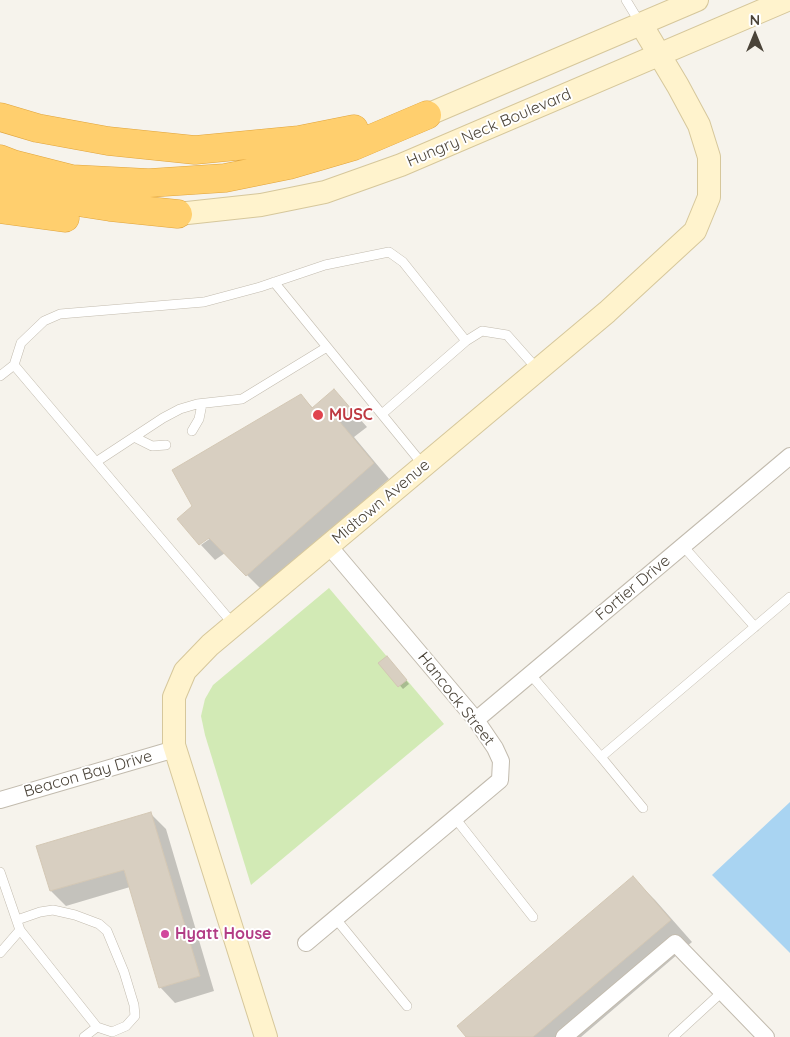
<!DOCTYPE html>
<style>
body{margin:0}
#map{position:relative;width:790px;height:1037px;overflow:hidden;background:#f6f3ec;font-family:Quicksand,sans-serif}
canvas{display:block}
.north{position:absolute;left:730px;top:10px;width:50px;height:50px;-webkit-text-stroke:4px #fff;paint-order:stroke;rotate:0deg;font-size:14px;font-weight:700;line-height:20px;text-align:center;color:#4b4439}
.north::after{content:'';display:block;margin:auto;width:18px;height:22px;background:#4b4439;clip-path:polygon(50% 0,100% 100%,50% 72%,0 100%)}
</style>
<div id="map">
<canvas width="790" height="1037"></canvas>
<div class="north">N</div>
</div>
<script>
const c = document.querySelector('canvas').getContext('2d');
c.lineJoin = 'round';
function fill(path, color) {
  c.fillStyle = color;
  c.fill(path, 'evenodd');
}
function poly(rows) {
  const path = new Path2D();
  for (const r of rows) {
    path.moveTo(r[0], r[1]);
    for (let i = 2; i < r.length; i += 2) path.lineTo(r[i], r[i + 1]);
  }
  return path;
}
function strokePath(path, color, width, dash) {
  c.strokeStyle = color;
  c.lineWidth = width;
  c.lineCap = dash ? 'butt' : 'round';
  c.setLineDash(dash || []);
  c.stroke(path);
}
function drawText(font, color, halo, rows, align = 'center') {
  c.font = font + ' Quicksand,sans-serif';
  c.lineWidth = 4;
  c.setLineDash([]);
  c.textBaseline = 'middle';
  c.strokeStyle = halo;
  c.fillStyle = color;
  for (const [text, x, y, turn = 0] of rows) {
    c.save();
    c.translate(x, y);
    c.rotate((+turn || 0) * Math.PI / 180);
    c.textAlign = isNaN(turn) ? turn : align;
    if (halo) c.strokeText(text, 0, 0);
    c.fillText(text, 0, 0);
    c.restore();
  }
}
fill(poly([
 [329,588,444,724,251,885,205,735,201,716,205,699,213,685]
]), '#d2eab5');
fill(poly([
 [790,802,790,953,712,875]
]), '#a9d4f2');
fill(poly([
 [334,390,367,427,354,437,389,479,262,590,225,553,215,560,201,545,215,535,301,396,313,408],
 [390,661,409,684,403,689,380,663],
 [151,814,166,829,214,991,175,1003,160,987,130,887,66,906,51,891],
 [633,878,655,900,692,942,581,1037,468,1037]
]), '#0003');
const building = poly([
 [334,389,353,411,339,421,374,463,246,576,209,538,199,545,177,519,192,506,172,470,301,394,312,408,334,389],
 [387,656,407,680,398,687,378,663,387,656],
 [151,812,200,976,159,988,124,870,50,891,36,846,151,812],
 [633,876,671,920,533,1037,466,1037,457,1026,633,876]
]);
fill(building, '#d8cfc1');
strokePath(building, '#d3c7b4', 1);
const lane = poly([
 [626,0,640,23],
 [274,282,424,466],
 [0,376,14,365],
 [382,414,466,341],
 [192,431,199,419,202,404],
 [134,437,152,446,166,445],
 [96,462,163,418,180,409,197,404,242,399,327,347],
 [683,546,755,627],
 [234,625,14,365,21,343,44,321,60,314,204,302,260,287,325,265,389,252,403,262,466,341,482,331,507,335,538,370],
 [531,675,601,757,790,597],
 [601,757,643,808],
 [455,818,533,917],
 [0,872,20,930,97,1027,84,1037],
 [336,919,407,1006],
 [17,920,40,912,53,910,75,915,99,924,107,931,124,972,134,1005,135,1016,126,1026,112,1032,97,1027],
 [0,953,20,930],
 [673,1037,722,992]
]);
const street = poly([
 [476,720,790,456],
 [0,800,175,749],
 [306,943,500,780,501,761,495,748,476,720,329,546],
 [564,1037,675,943,766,1037]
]);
const secondary = poly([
 [427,115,697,0],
 [178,214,261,205,325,192,401,165,787,0],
 [266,1037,174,745,174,697,185,671,210,645,607,312,695,231,709,197,709,157,699,125,678,86,641,24]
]);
const highway = poly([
 [0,117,37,128,108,141,195,150,299,140,354,129],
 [0,159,13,164,72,179,149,183,225,178,289,165,354,146,427,115],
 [0,186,39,196,110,207,178,214],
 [0,209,65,218]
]);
strokePath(lane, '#c2bbae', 10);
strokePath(street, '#c2bbae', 18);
strokePath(secondary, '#d6c79b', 24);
strokePath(highway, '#e0a43c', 29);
strokePath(lane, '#fff', 9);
strokePath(street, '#fff', 16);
strokePath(secondary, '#fff3cd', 22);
strokePath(highway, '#ffcf6e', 28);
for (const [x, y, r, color] of [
 [318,415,6,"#e0444e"],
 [165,934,5,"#d1479c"]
]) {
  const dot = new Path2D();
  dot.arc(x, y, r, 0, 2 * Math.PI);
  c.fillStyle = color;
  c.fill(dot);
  strokePath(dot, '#fff', 2);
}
drawText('16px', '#4b4439', '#fff', [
 ["Hungry Neck Boulevard",489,128,-23],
 ["Midtown Avenue",381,502,-40],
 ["Fortier Drive",633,588,-40],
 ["Hancock Street",456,699,52],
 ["Beacon Bay Drive",88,774,-16]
]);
drawText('bold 16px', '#be3a42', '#fff', [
 ["MUSC",329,415]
], 'left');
drawText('bold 16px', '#b23c85', '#fff', [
 ["Hyatt House",175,934]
], 'left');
</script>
